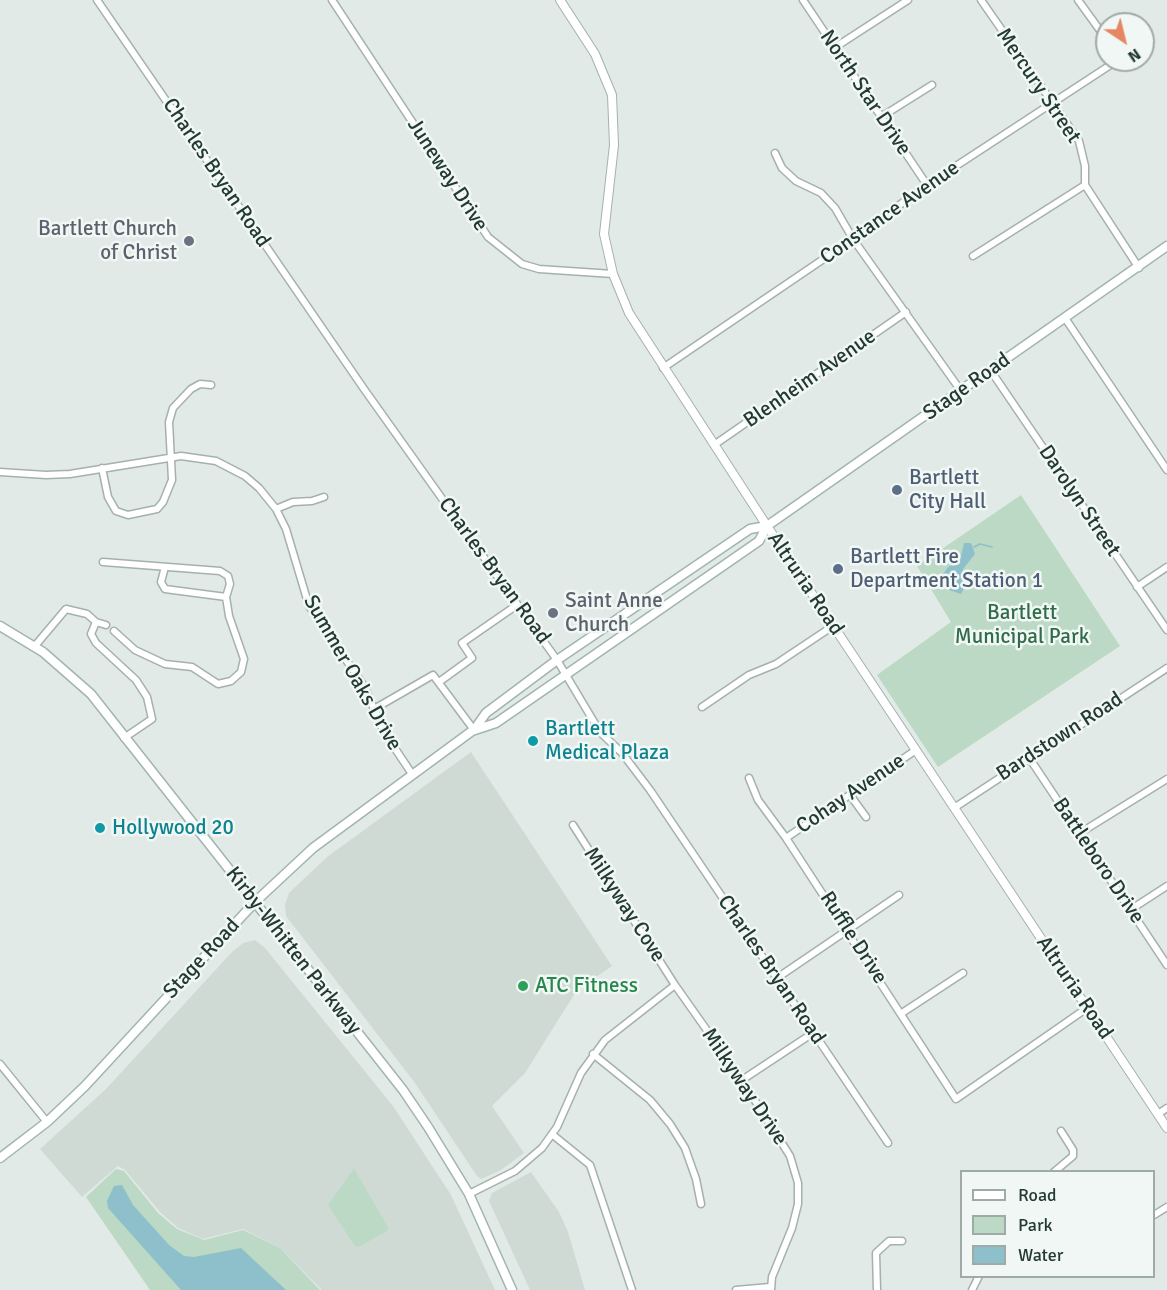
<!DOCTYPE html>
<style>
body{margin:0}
#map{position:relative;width:1167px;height:1290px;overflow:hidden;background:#e1eae6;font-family:Signika,sans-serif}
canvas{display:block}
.legend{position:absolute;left:960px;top:1170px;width:195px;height:108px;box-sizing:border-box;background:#f1f7f4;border:2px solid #9faba7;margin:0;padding:8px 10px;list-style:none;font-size:18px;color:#233934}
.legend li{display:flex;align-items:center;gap:12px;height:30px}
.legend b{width:30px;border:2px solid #9faba7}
.north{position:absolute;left:1095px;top:12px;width:60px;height:60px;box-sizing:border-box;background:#f1f7f4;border:2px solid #9faba7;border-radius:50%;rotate:145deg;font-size:16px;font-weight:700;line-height:24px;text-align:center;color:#233934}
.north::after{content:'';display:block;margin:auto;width:21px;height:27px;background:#e68663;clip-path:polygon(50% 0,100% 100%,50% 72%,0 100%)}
</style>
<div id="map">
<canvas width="1167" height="1290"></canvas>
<ul class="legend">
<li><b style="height:8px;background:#fff"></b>Road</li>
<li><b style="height:16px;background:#bbd9c4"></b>Park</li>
<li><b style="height:16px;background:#8dc0cb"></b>Water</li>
</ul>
<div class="north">N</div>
</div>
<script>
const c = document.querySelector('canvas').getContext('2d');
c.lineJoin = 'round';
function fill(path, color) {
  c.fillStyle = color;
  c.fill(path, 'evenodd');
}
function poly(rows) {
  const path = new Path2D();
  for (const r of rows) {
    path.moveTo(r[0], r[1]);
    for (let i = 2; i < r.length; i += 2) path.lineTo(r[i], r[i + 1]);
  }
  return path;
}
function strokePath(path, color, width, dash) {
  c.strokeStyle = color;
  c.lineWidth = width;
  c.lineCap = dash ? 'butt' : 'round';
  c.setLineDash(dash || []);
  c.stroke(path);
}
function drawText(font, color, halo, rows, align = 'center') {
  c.font = font + ' Signika,sans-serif';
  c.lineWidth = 5;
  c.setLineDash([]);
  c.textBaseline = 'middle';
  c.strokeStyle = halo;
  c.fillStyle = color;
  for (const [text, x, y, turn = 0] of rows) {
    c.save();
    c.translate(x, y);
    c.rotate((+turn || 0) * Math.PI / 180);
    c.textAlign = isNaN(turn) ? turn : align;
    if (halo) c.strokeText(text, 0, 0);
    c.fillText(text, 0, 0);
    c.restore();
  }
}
fill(poly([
 [471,752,612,966,577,990,525,1073,492,1106,524,1153,501,1170,481,1179,477,1176,415,1083,286,916,285,905,289,893,327,857],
 [255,940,265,948,393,1106,451,1195,495,1290,322,1290,280,1248,243,1229,203,1239,178,1228,160,1212,125,1170,118,1166,82,1197,40,1149,106,1089,232,952,243,943],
 [531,1172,559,1212,568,1232,585,1290,530,1290,489,1201,492,1193]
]), '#cfdad5');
fill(poly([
 [1021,495,1120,646,938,767,877,675,951,622,917,566],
 [116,1169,124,1171,158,1213,177,1229,204,1240,243,1230,280,1248,320,1290,150,1290,86,1197],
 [354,1169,388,1227,387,1231,358,1247,355,1246,328,1205]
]), '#bbd9c4');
fill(poly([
 [964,543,971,543,975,554,963,569,965,586,961,594,949,590,942,576,948,567,960,561],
 [122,1185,133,1205,169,1245,184,1256,194,1257,241,1248,286,1290,181,1290,108,1208,107,1201,114,1186]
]), '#8dc0cb');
strokePath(poly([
 [974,547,980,544,992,547]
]), '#8dc0cb', 1.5);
const minor = poly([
 [97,0,364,389,557,660,600,732,622,753,650,790,888,1143],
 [332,0,488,237,522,264,539,269,613,274],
 [803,0,927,185],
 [981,0,1079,141,1085,166,1085,185,1139,268],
 [1078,0,1107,40],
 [834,48,908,0],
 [881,117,932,85],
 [775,153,782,168,796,181,821,193,835,208,853,239,961,391],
 [973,256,1085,185],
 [1065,318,1167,470],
 [663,368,853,239,927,185,1118,60],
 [991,371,1167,630],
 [714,445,906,312],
 [102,468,108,497,116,511,128,515,157,509,163,502,172,480,169,422,173,408,191,389,200,384,211,385],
 [0,472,46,475,70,474,181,456,216,461,245,476,259,488,276,509,286,529,309,606,364,686,384,732,412,774],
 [276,509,293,502,312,501,324,497],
 [103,562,220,571,228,576,230,584,226,597,229,616,244,659,241,672,231,681,218,684,192,667,165,664,135,650,114,631],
 [165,567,161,582,165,589,226,597],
 [1137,587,1167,567],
 [96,622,106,625],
 [34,647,66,609,87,614,96,622,91,634,96,643,136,680,147,697,152,719,124,738],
 [439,682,472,658,462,643,517,605],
 [702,707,749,675,776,664,833,626],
 [374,709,433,675,474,730],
 [1028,756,1167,965],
 [749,778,758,800,786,838,956,1099,1087,1008],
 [850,795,866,817],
 [954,808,1167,668],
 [573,825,675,985,742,1080,790,1156,798,1183,798,1204,792,1228,772,1277,771,1290],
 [1080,833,1167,779],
 [786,838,916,750],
 [1130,910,1167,886],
 [777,978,899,895],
 [902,1013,963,973],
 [593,1054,650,1100,670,1124,685,1148,696,1179,701,1204],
 [0,1064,47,1122],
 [742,1080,813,1033],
 [1158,1114,1167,1108],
 [553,1135,590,1165,632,1290],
 [1054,1172,1073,1156,1073,1150,1061,1131],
 [469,1194,515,1171,542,1148,557,1127,581,1073,605,1040,675,985],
 [1154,1215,1167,1207],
 [736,1290,770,1287],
 [877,1290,876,1253,889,1241,902,1241],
 [972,1290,979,1276]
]);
const tertiary = poly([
 [560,0,595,54,612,95,614,145,604,234,613,274,629,313,767,526,1167,1128]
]);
const secondary = poly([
 [0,626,43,652,91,694,403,1090,428,1127,469,1194,512,1290],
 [474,730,486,713,557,660,750,529,767,526,1167,246],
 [0,1158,47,1122,85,1086,255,902,313,848,472,731,496,723,759,541,767,526]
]);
strokePath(minor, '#a4b1ad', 9);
strokePath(tertiary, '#a4b1ad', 10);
strokePath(secondary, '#a1b5ae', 11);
strokePath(minor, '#fff', 6);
strokePath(tertiary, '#fff', 8);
strokePath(secondary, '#fff', 8);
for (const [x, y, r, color] of [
 [189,241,6,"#6b7280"],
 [897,490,6,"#5c6f8a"],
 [838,569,6,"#5c6f8a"],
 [553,613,6,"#6b7280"],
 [533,741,6,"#0f9aa8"],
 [100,828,6,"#0f9aa8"],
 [523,986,6,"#2e9e5b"]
]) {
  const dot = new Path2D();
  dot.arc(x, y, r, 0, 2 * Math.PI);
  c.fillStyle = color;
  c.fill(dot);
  strokePath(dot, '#f1f7f4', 2);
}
drawText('21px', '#233934', '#f1f7f4', [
 ["Mercury Street",1038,86,56],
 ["North Star Drive",865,93,56],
 ["Charles Bryan Road",216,173,56],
 ["Juneway Drive",447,175,57],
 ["Constance Avenue",890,213,-35],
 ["Blenheim Avenue",810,379,-35],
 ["Stage Road",967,387,-35],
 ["Darolyn Street",1079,501,56],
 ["Charles Bryan Road",494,571,54],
 ["Altruria Road",805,584,56],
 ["Summer Oaks Drive",352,673,60],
 ["Bardstown Road",1060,737,-33],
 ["Cohay Avenue",851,794,-34],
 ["Battleboro Drive",1098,861,56],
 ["Milkyway Cove",624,905,57],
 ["Ruffle Drive",853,938,57],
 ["Kirby-Whitten Parkway",293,951,52],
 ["Stage Road",202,959,-47],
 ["Charles Bryan Road",771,970,56],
 ["Altruria Road",1074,988,56],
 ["Milkyway Drive",744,1087,56]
]);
drawText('21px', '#5b616d', '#f1f7f4', [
 ["Bartlett Church",177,229],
 ["of Christ",177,253],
 ["Saint Anne",565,601,"left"],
 ["Church",565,625,"left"]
], 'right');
drawText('21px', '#4e5e75', '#f1f7f4', [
 ["Bartlett",909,478],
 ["City Hall",909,502],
 ["Bartlett Fire",850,557],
 ["Department Station 1",850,581]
], 'left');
drawText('21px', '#306c49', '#f1f7f4', [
 ["Bartlett",1022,613],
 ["Municipal Park",1022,637]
]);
drawText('21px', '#0d838f', '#f1f7f4', [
 ["Bartlett",545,729],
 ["Medical Plaza",545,753],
 ["Hollywood 20",112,828]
], 'left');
drawText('21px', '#27864d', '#f1f7f4', [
 ["ATC Fitness",535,986]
], 'left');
</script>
